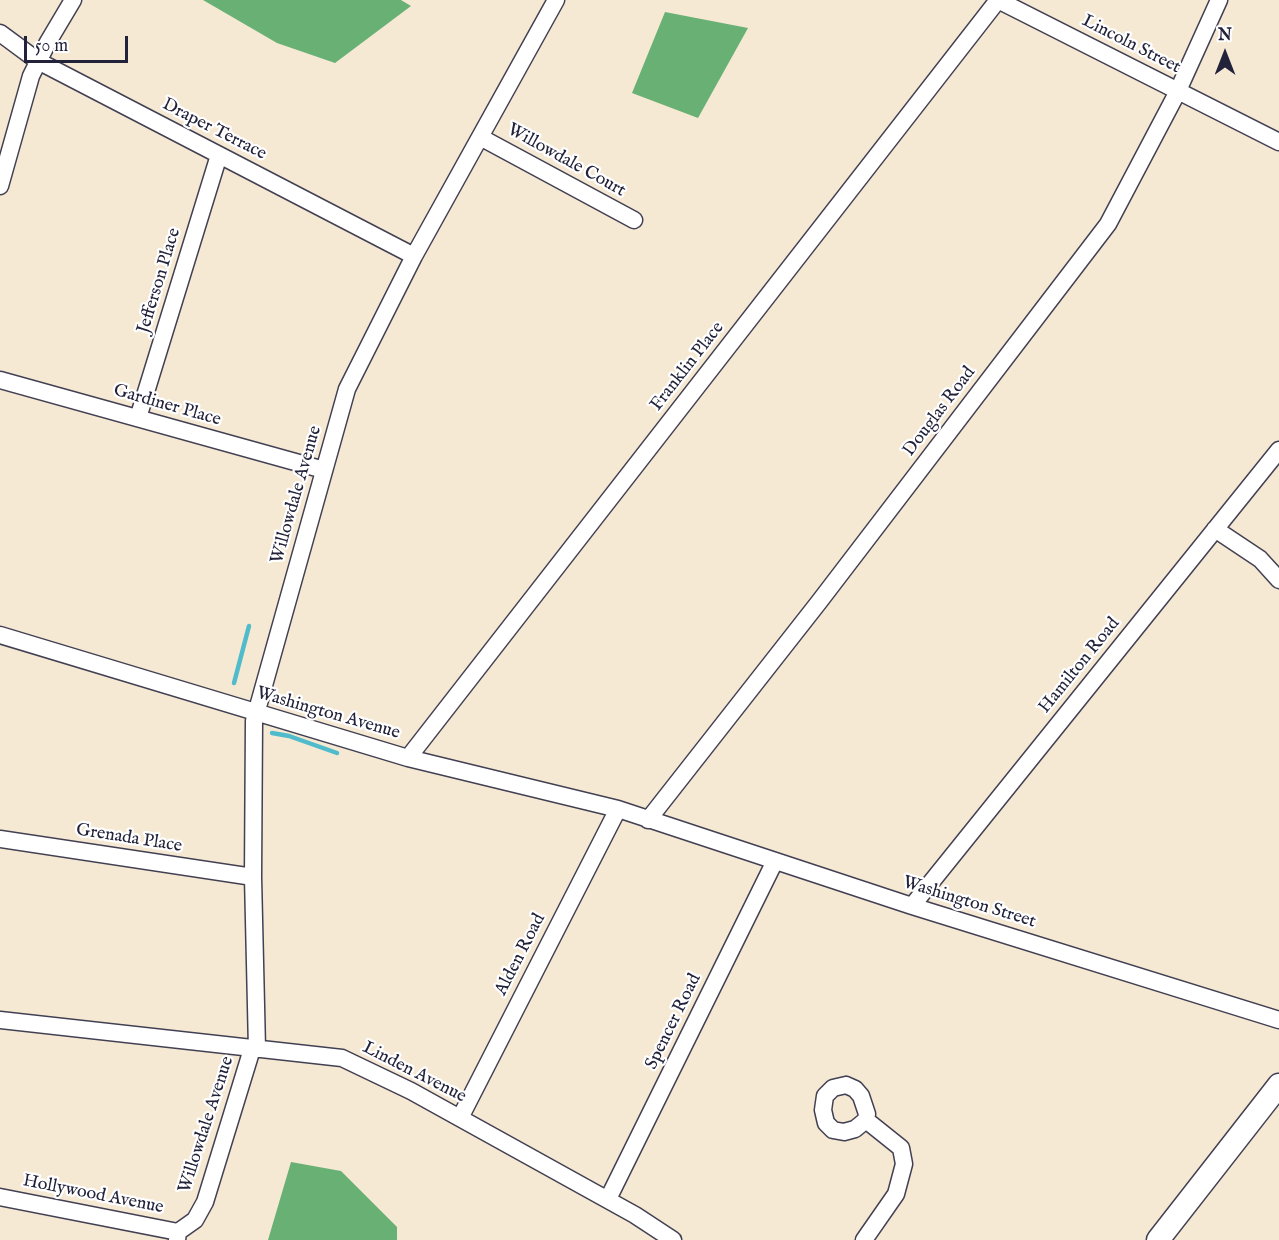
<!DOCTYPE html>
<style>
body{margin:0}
#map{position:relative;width:1279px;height:1240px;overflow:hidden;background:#f5e9d4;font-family:"IM FELL English",serif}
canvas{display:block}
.north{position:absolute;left:1195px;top:24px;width:60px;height:60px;-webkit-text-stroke:4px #fff;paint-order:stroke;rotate:0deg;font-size:16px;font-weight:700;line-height:24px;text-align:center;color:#22223b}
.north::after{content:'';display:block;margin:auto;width:21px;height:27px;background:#22223b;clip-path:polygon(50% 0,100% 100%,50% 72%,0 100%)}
.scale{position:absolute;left:24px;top:36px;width:104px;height:27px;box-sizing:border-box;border:3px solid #22223b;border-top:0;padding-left:8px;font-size:18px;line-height:21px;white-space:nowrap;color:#22223b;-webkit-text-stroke:4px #fff;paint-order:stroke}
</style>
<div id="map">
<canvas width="1279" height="1240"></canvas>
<div class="north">N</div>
<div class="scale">50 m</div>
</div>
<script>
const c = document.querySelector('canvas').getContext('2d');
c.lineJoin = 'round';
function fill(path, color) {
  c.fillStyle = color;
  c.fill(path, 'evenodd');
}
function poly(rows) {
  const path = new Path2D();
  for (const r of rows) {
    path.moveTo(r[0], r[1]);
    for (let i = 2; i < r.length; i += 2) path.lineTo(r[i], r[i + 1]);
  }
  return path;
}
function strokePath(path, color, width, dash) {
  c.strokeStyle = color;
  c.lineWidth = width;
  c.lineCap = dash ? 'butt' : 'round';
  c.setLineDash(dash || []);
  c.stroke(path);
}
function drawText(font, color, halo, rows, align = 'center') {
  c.font = font + ' "IM FELL English",serif';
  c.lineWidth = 4.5;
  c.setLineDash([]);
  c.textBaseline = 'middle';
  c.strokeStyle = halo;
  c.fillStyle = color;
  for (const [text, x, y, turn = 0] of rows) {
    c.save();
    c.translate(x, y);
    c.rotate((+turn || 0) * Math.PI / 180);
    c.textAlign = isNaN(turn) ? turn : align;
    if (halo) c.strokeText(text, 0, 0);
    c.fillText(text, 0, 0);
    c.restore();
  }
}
fill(poly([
 [203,0,401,0,411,6,335,63,277,43],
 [665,12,748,28,698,118,632,93],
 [291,1162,341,1171,397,1227,397,1240,268,1240]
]), '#69b075');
strokePath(poly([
 [234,683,249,626],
 [272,733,289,736,337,753]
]), '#4fbbcb', 4.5);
const street = poly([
 [998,0,1279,142],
 [0,33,38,61,414,256],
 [480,137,634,220],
 [0,186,31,76,48,42,73,0],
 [0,380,324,470],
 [138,418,219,155],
 [1215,529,1260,559,1279,580],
 [0,635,408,758,618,809,912,906,1279,1020],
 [408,758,998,0],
 [648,820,819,602,1108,224,1176,95,1219,0],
 [0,839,253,877],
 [912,906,1279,450],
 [0,1020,342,1058,411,1091,635,1215,673,1240],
 [257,1049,253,877,254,721,347,389,414,256,556,0],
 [846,1085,855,1089,861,1096,867,1114,866,1120,855,1129,844,1132,833,1130,826,1123,823,1110,825,1096,833,1088,846,1085],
 [460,1118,618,809],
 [0,1197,178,1232],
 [608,1199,775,861],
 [177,1240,178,1232,195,1220,205,1202,252,1049],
 [864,1240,896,1194,904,1164,901,1148,866,1120]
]);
const secondary = poly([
 [1158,1240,1279,1085]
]);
strokePath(street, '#424052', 19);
strokePath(secondary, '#424052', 25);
strokePath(street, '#fff', 16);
strokePath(secondary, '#fff', 22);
drawText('18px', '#22223b', '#fff', [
 ["Lincoln Street",1131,45,27],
 ["Draper Terrace",214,130,27],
 ["Willowdale Court",566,161,29],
 ["Jefferson Place",160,281,-73],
 ["Franklin Place",688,367,-52],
 ["Gardiner Place",167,406,16],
 ["Douglas Road",940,412,-53],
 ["Willowdale Avenue",297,495,-74],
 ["Hamilton Road",1080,666,-51],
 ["Washington Avenue",328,714,16],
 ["Grenada Place",129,839,9],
 ["Washington Street",969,903,17],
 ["Alden Road",521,955,-63],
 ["Spencer Road",674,1022,-64],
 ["Linden Avenue",414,1073,27],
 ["Willowdale Avenue",207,1125,-72],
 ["Hollywood Avenue",93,1195,11]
]);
</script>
